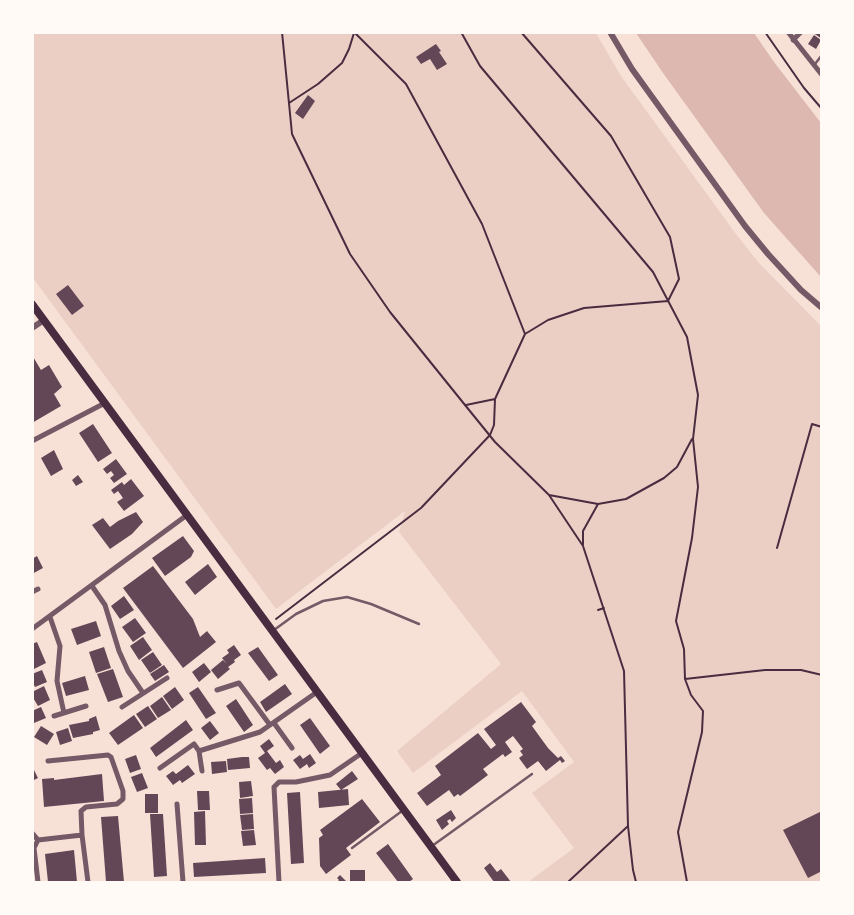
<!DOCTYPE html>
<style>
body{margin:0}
#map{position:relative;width:854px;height:915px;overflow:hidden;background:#f7e1d7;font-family:"Source Sans 3",sans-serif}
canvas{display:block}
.frame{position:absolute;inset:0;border:34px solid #fffaf5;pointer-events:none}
</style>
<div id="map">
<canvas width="854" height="915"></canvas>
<div class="frame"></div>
</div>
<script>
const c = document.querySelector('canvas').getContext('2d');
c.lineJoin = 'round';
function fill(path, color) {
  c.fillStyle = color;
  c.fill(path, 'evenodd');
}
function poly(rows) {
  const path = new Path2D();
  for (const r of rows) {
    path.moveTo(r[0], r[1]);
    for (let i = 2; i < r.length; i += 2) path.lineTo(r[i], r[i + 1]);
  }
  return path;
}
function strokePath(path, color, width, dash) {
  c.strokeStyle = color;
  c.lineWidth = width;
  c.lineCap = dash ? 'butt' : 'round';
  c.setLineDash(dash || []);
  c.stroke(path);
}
fill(poly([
 [32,33,596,33,621,76,736,234,759,263,821,326,821,882,528,882,574,848,532,793,574,762,522,691,413,773,397,751,501,664,399,532,405,511,276,609,33,278]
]), '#ebcfc5');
fill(poly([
 [636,33,754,33,774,62,821,123,821,277,764,213,663,73]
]), '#dcb8b0');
fill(poly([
 [812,32,822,32,822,39],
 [814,35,821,40,816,49,808,44],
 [436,44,441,51,439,52,447,64,437,70,430,59,421,64,416,57],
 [308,95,315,101,303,119,295,113],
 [68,285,84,306,72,315,56,294],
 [32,355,41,370,49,365,62,387,54,394,61,406,32,423],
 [93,424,112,453,98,462,79,433],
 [54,450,63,469,51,476,41,458],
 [116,459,127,474,114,483,110,478,114,475,111,471,107,474,103,469],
 [78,475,83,482,76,486,72,480],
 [131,479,144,496,124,511,117,502,123,498,118,491,114,494,111,490,122,482,124,485],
 [136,512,143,522,132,534,110,549,92,525,103,518,110,527,118,521],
 [183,536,194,551,191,557,165,576,152,558],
 [37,556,43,568,32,574,32,559],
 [208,564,217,577,195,595,185,582],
 [153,566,193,619,200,637,207,631,216,642,183,668,123,588],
 [124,596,134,610,120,619,111,606],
 [135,618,146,633,133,642,122,627],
 [96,621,101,636,77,645,71,629],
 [143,637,152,650,139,660,130,646],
 [37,642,46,663,34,669,32,644],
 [234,645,241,655,234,660,235,662,228,667,230,669,218,679,211,670,223,660,227,664,222,658,229,653,227,650],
 [104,647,111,668,96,673,89,652],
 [258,647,278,675,269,681,248,653],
 [153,652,162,665,150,673,141,660],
 [204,663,211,672,199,682,192,672],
 [164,665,169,672,155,681,150,674],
 [113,669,123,697,108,702,97,674],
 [42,670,47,682,35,687,32,681,32,674],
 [85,676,89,690,66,696,62,683],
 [285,684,292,694,266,712,260,702],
 [44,686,50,700,38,706,32,696,32,692],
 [175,687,184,700,172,709,163,696],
 [198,687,216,713,206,719,189,693],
 [162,697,171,710,158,718,150,706],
 [236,699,253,725,244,732,226,706],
 [521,702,536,722,532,726,548,748,558,758,561,756,565,761,562,763,560,760,546,771,538,761,527,769,519,758,523,755,520,751,523,749,513,736,505,742,512,752,505,757,503,754,483,769,488,775,460,796,458,794,454,797,449,790,427,806,417,793,441,775,435,766,478,733,491,749,496,745,484,729],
 [148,706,157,719,145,727,136,714],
 [41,707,46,718,34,723,32,711],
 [134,715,143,728,118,745,109,733],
 [96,716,100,730,93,732,93,734,73,738,69,725,89,721,89,719],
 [310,718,330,746,320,754,300,725],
 [186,720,193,730,156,757,150,748],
 [210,721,219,733,210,740,201,728],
 [41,726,54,734,47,745,34,737],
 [68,728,72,741,60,745,56,732],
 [269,739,274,746,267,751,276,763,280,760,284,767,275,774,270,768,267,770,258,758,265,753,260,746],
 [310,754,316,763,309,768,307,764,300,769,293,760,300,755,303,759],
 [136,755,141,769,130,773,125,759],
 [242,757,249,757,250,768,228,770,227,759],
 [226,761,227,772,212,774,211,762],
 [188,765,195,774,182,783,180,780,173,785,166,776,173,771,176,774],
 [32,766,38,778,32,781],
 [352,771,358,779,341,790,336,784],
 [142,773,148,788,137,792,131,777],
 [102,774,104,801,44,807,42,779,54,778,54,780],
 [251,781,253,796,240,798,239,782],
 [348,789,349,805,319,808,318,792],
 [197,791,209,791,210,810,198,810],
 [300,792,304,863,291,864,287,793],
 [145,794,158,794,158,813,145,813],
 [252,798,253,813,240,814,239,799],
 [362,799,380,822,346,848,351,855,326,874,320,866,319,838,323,835,320,830],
 [451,810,456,818,452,822,450,819,447,821,449,824,442,830,436,820],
 [205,811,206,845,195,845,194,812],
 [822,811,822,871,808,878,783,830],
 [150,814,163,814,167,876,154,877],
 [253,814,254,829,242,830,240,815],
 [118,816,124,882,106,882,101,817],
 [254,830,256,845,243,846,241,831],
 [388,844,413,879,409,882,398,882,376,853],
 [74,850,77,882,48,882,45,854],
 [265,858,266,873,194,877,193,863],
 [490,863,497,872,501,869,511,882,494,882,484,868],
 [350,870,365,870,365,882,350,882],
 [340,875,347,882,337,882,339,880,337,878]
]), '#644757');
strokePath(poly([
 [282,32,292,134,350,254,390,312,465,405,495,442,549,495,583,546,624,671,628,826,633,870,636,882],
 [354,32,406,84,482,224,525,334],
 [461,32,480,66,653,272,687,337,698,395,693,439,698,487,692,538,676,621,684,649,685,679,691,695,703,711,702,732,678,832,687,882],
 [765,32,804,88,822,109],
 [289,103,318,84,342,63,349,49,354,33],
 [466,405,495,399],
 [549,495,598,504,626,499,664,478,677,467,692,439],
 [583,545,583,531,598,504],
 [777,548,812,424,822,427],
 [598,610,604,608],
 [276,619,421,508,490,435,494,425,495,399,525,334,548,320,584,308,668,301,679,279,670,237,611,136,521,32],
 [685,679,765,670,801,670,822,675],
 [568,882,628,826]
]), '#4a2c40', 2);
strokePath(poly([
 [815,64,822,55],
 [274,630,296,614,323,601,347,597,371,604,419,624],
 [432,846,532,774],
 [352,848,402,811]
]), '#755966', 2.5);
strokePath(poly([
 [788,32,822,75],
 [793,40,801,32],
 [32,441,105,403],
 [92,586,105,605,119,651,128,671,143,693],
 [32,592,38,589],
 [50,617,60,646,57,681,64,713],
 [32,629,187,515],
 [217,690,239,683,270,725],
 [122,707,167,678],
 [54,716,86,706],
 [274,723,292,748],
 [199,751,202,771],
 [48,761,108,755,111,757,123,791,123,799,117,804,86,807,81,811,82,835,88,882],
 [160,768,194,744,199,751,260,732,317,692],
 [177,804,183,882],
 [32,833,38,840],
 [38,882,34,848,38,840,82,835],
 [279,882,274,787,279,782,296,782,330,775,362,753]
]), '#755966', 5);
strokePath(poly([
 [610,32,632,69,745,226,768,254,801,290,822,308],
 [32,328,44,320]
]), '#755966', 6);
strokePath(poly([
 [32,304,457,882]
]), '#4a2c40', 8);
</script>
